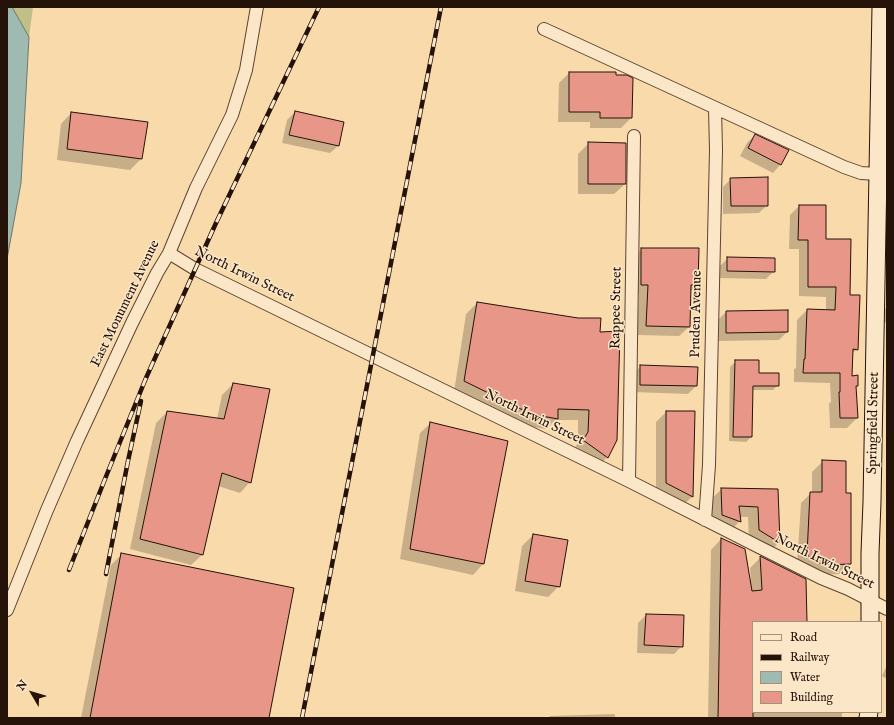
<!DOCTYPE html>
<style>
body{margin:0}
#map{position:relative;width:894px;height:725px;overflow:hidden;background:#f9daab;font-family:"IM FELL English",serif}
canvas{display:block}
.frame{position:absolute;inset:0;border:8px solid #251209;pointer-events:none}
.legend{position:absolute;left:752px;top:621px;width:130px;height:92px;box-sizing:border-box;background:#fbe7c8;border:1px solid #a5927c;margin:0;padding:5px 7px;list-style:none;font-size:12px;color:#251209}
.legend li{display:flex;align-items:center;gap:8px;height:20px}
.legend b{width:20px;border:1px solid #a5927c}
.north{position:absolute;left:12px;top:673px;width:40px;height:40px;-webkit-text-stroke:3px #fbe7c8;paint-order:stroke;rotate:308deg;font-size:11px;font-weight:700;line-height:16px;text-align:center;color:#251209}
.north::after{content:'';display:block;margin:auto;width:14px;height:18px;background:#251209;clip-path:polygon(50% 0,100% 100%,50% 72%,0 100%)}
</style>
<div id="map">
<canvas width="894" height="725"></canvas>
<div class="frame"></div>
<ul class="legend">
<li><b style="height:5px;background:#fbe7c8"></b>Road</li>
<li><b style="height:5px;background:#251209"></b>Railway</li>
<li><b style="height:11px;background:#9fbab0"></b>Water</li>
<li><b style="height:11px;background:#e89688"></b>Building</li>
</ul>
<div class="north">N</div>
</div>
<script>
const c = document.querySelector('canvas').getContext('2d');
c.lineJoin = 'round';
function fill(path, color) {
  c.fillStyle = color;
  c.fill(path, 'evenodd');
}
function poly(rows) {
  const path = new Path2D();
  for (const r of rows) {
    path.moveTo(r[0], r[1]);
    for (let i = 2; i < r.length; i += 2) path.lineTo(r[i], r[i + 1]);
  }
  return path;
}
function strokePath(path, color, width, dash) {
  c.strokeStyle = color;
  c.lineWidth = width;
  c.lineCap = dash ? 'butt' : 'round';
  c.setLineDash(dash || []);
  c.stroke(path);
}
function drawText(font, color, halo, rows, align = 'center') {
  c.font = font + ' "IM FELL English",serif';
  c.lineWidth = 3;
  c.setLineDash([]);
  c.textBaseline = 'middle';
  c.strokeStyle = halo;
  c.fillStyle = color;
  for (const [text, x, y, turn = 0] of rows) {
    c.save();
    c.translate(x, y);
    c.rotate((+turn || 0) * Math.PI / 180);
    c.textAlign = isNaN(turn) ? turn : align;
    if (halo) c.strokeText(text, 0, 0);
    c.fillText(text, 0, 0);
    c.restore();
  }
}
fill(poly([
 [12,7,33,7,29,37]
]), '#c1be86');
const water = poly([
 [7,7,12,7,29,37,21,183,7,259,7,7]
]);
fill(water, '#9fbab0');
strokePath(water, '#6e776d', 1);
fill(poly([
 [569,73,631,118,621,128,590,128,590,122,558,122,559,83],
 [295,112,338,146,330,153,282,143,287,120],
 [71,113,147,123,141,159,130,170,57,160,61,124],
 [755,135,780,165,773,173,740,156,747,143],
 [589,143,625,184,614,194,578,194,578,154],
 [731,179,767,205,759,213,723,214,723,187],
 [799,206,825,240,849,296,857,349,852,354,851,377,857,386,855,387,857,418,847,428,830,428,829,403,831,402,830,383,794,382,794,369,796,368,797,320,807,310,826,311,826,297,799,296,799,249,789,249,790,215],
 [642,249,697,285,690,292,689,327,679,336,637,335,639,294,631,294,632,258],
 [728,258,774,271,766,279,719,278,720,266],
 [477,303,599,333,607,457,597,468,573,451,578,443,578,420,555,420,546,429,520,425,454,392,466,314],
 [887,307,887,323,884,322,884,310],
 [726,312,787,332,779,340,719,341,718,320],
 [736,361,778,385,773,390,752,390,751,437,746,442,729,441,730,367],
 [641,366,697,368,696,386,688,394,632,392,633,374],
 [233,384,250,482,240,493,218,486,202,555,191,565,130,549,156,423,167,412,217,419,222,395],
 [666,412,694,412,692,497,681,507,656,493,656,422],
 [431,423,483,564,473,575,400,559,420,433],
 [823,461,845,494,850,563,839,574,812,575,797,565,801,503,811,493,812,493,812,472],
 [722,489,777,490,779,542,769,553,749,541,748,517,739,517,740,521,729,532,711,526,711,499],
 [533,535,559,586,548,597,515,591,522,546],
 [721,539,749,580,751,580,750,568,761,557,806,622,753,622,753,712,842,712,842,718,708,718,711,550],
 [122,554,268,718,81,718,111,565],
 [646,615,682,646,674,654,637,653,638,623],
 [887,665,887,679,882,676],
 [615,714,615,718,548,718,550,716]
]), '#0003');
const building = poly([
 [569,72,616,72,616,75,627,75,633,78,632,118,600,118,600,112,569,112,569,72],
 [295,111,344,122,339,146,289,135,295,111],
 [71,112,148,122,142,159,67,149,71,112],
 [755,134,789,150,781,165,748,148,755,134],
 [588,142,626,143,626,184,588,184,588,142],
 [768,177,768,206,731,206,730,178,768,177],
 [799,205,826,205,826,239,851,239,850,295,860,295,858,350,853,349,852,376,858,375,858,386,856,386,858,418,840,418,839,392,840,392,840,373,803,373,804,359,805,359,807,309,835,310,836,287,808,287,808,240,798,240,799,205],
 [641,248,699,248,698,285,691,285,690,327,646,326,648,285,641,285,641,248],
 [727,257,775,258,775,272,727,271,727,257],
 [477,302,578,318,601,318,600,332,620,331,617,440,608,458,583,440,588,432,589,410,558,409,558,419,531,414,464,381,477,302],
 [788,310,788,332,726,333,726,311,788,310],
 [735,360,759,360,759,373,779,373,779,386,753,386,752,437,733,437,735,360],
 [640,365,698,367,697,386,640,385,640,365],
 [233,383,270,389,251,483,222,473,203,555,140,539,167,411,224,419,233,383],
 [666,411,695,411,693,497,666,483,666,411],
 [430,422,508,441,484,564,410,549,430,422],
 [822,460,846,461,846,493,851,493,851,564,823,565,807,555,810,492,822,492,822,460],
 [721,488,778,489,780,543,759,530,758,507,739,506,741,522,722,515,721,488],
 [533,534,568,540,560,587,525,581,533,534],
 [721,538,745,549,752,591,762,590,760,556,806,579,807,622,753,622,753,718,718,718,721,538],
 [121,553,294,588,269,718,90,718,121,553],
 [646,614,684,615,683,647,644,645,646,614]
]);
fill(building, '#e89688');
strokePath(building, '#251209', 1);
const minor = poly([
 [544,29,844,167,861,173,878,174],
 [169,253,195,269,629,481,761,548,821,578,848,589,887,609],
 [629,481,634,136],
 [705,520,709,465,716,150,715,108],
 [7,610,47,510,77,441,132,323,157,273,169,253,196,188,232,115,246,70,257,7]
]);
const secondary = poly([
 [870,622,870,553,872,502,881,7],
 [868,718,869,712]
]);
strokePath(minor, '#5a4432', 14);
strokePath(secondary, '#251209', 19);
strokePath(minor, '#fbe7c8', 12);
strokePath(secondary, '#fbe7c8', 17);
const rail = poly([
 [69,570,107,474,146,378,216,223,319,7],
 [106,574,128,461,141,401],
 [302,718,441,7]
]);
strokePath(rail, '#251209', 4.5);
strokePath(rail, '#fbe7c8', 3, [9]);
drawText('14px', '#251209', '#fbe7c8', [
 ["North Irwin Street",244,275,26],
 ["East Monument Avenue",126,304,-64],
 ["Rappee Street",617,308,-89],
 ["Pruden Avenue",697,314,-89],
 ["North Irwin Street",534,418,26],
 ["Springfield Street",874,423,-89],
 ["North Irwin Street",824,562,26]
]);
</script>
